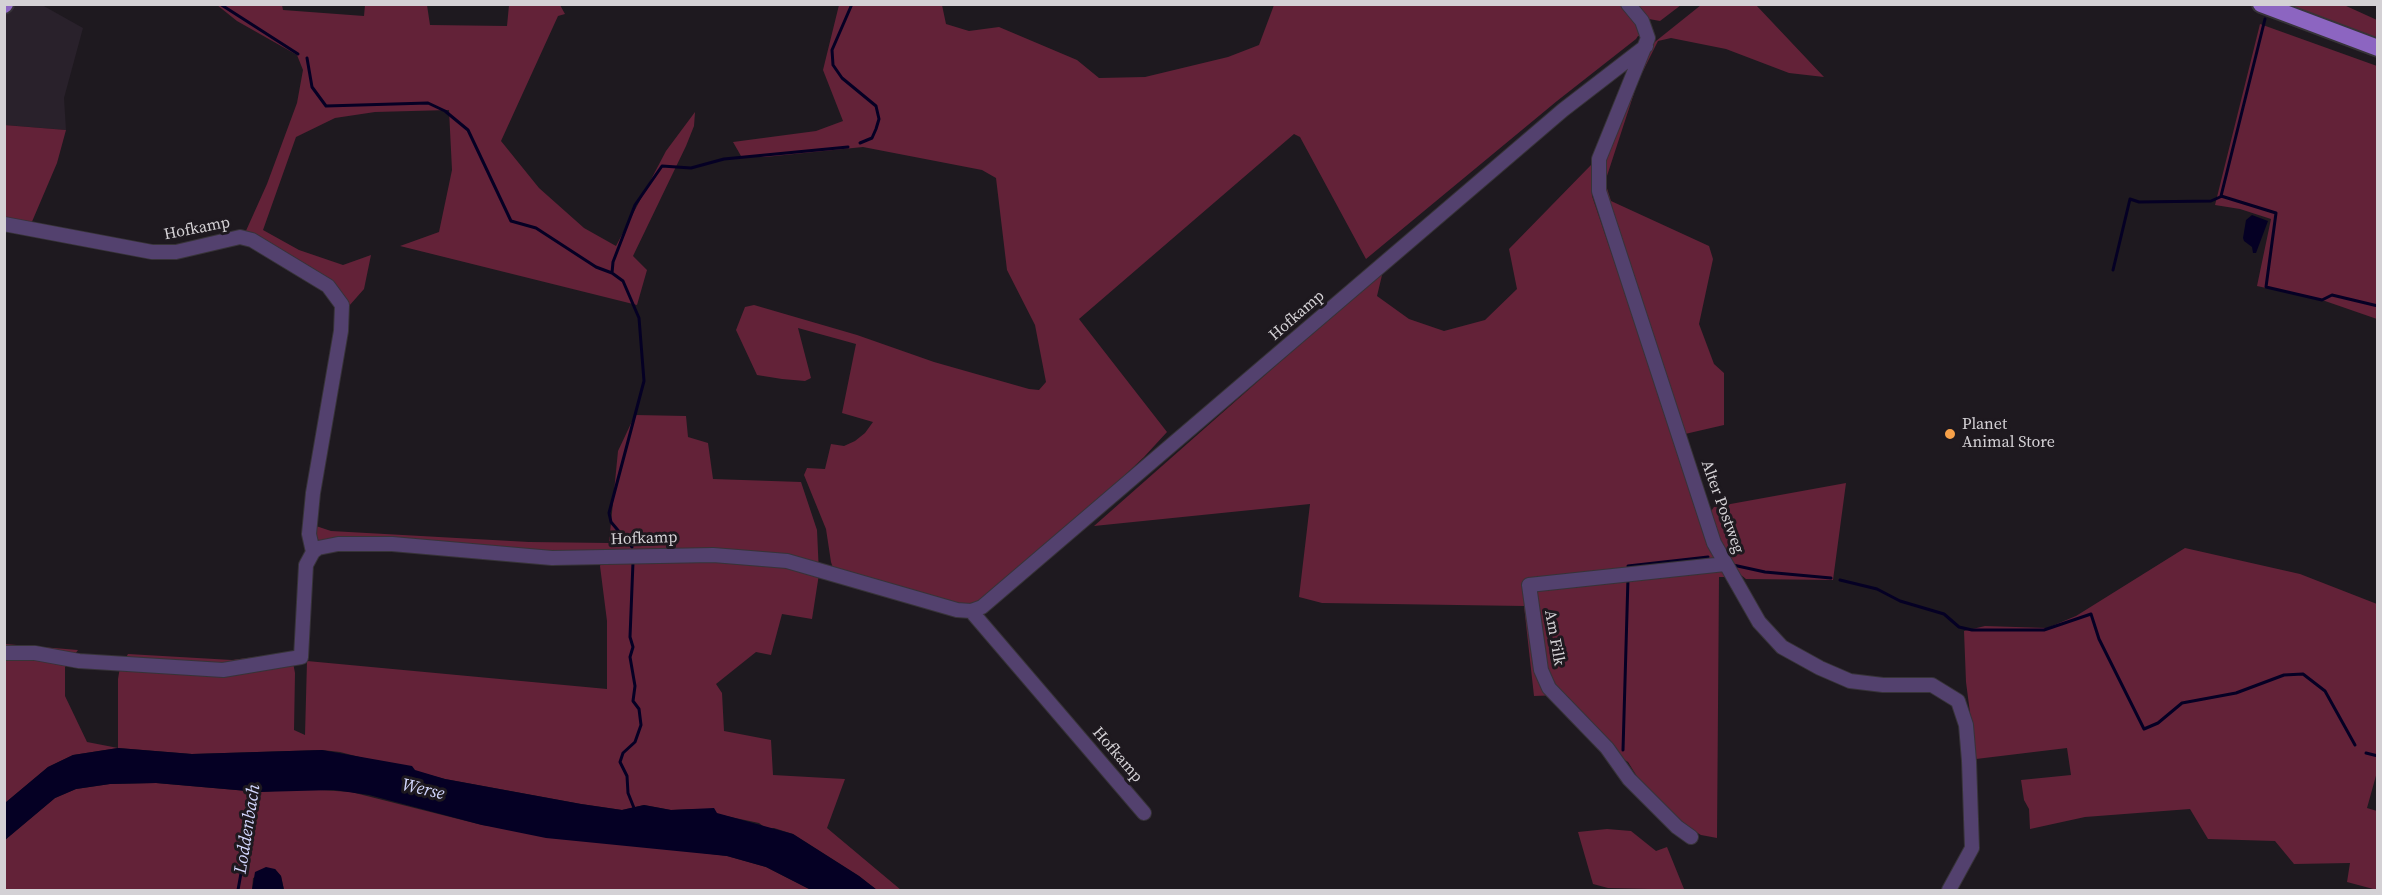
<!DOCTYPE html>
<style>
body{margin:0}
#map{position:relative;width:2382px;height:895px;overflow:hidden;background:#1e191f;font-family:"Source Serif 4",serif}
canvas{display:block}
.frame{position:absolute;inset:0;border:6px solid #d4d1d5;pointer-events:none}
</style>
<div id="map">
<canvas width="2382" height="895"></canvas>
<div class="frame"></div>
</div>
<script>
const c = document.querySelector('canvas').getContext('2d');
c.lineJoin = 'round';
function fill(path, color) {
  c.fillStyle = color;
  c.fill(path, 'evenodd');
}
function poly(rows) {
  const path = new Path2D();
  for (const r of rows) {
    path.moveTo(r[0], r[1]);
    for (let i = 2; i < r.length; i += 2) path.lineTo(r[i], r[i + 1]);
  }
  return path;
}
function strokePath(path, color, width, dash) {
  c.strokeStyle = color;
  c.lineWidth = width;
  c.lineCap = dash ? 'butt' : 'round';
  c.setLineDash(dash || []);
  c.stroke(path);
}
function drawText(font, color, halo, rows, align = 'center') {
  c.font = font + ' "Source Serif 4",serif';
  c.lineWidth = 6;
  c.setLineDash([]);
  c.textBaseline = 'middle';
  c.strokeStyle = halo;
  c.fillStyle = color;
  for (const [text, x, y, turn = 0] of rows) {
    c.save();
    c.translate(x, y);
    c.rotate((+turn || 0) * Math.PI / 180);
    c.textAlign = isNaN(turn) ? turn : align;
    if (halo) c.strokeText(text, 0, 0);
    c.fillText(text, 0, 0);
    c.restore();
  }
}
fill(poly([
 [15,5,42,5,83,28,64,98,66,130,5,125,4,15]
]), '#29212b');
fill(poly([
 [217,5,282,5,283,10,364,16,365,5,427,5,430,25,507,26,509,5,560,5,565,14,558,16,501,141,539,188,584,228,616,246,666,151,695,112,694,126,686,146,633,256,647,270,637,305,400,246,439,232,452,170,449,110,375,112,335,118,296,137,263,230,299,250,343,265,371,255,364,289,349,306,332,283,245,233,267,184,297,103,303,70,297,55,237,21],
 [839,5,942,5,946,24,969,31,999,27,1077,60,1099,78,1145,77,1228,57,1259,45,1274,5,1622,5,1636,21,1643,37,1638,36,1636,39,1557,101,1366,259,1300,137,1294,134,1079,319,1167,432,1144,457,1083,515,983,602,972,605,957,605,833,568,831,562,826,529,804,475,807,468,825,469,831,444,844,446,855,441,865,433,873,422,842,413,856,344,798,328,811,378,805,381,782,379,757,375,736,330,745,307,754,305,857,335,934,362,1029,389,1039,390,1046,382,1035,325,1007,270,996,178,982,170,863,147,765,157,741,156,733,142,816,131,843,121,823,70],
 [1635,5,1681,5,1660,21,1649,19],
 [1701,5,1756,5,1824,77,1789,73,1726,49,1671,38,1658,41,1638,81,1605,182,1611,201,1709,246,1713,259,1699,324,1714,364,1724,373,1724,425,1685,434,1621,248,1601,175,1603,161,1651,45],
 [2286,5,2344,5,2377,20,2377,40],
 [2260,24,2377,66,2377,319,2325,301,2257,286,2271,219,2240,209,2215,205],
 [4,125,66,130,57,163,31,224,5,219],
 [1591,165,1592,196,1693,493,1728,577,1719,577,1717,838,1701,835,1681,823,1646,791,1628,762,1615,754,1562,695,1534,696,1524,606,1322,603,1299,597,1310,504,1094,526,1383,271,1377,296,1409,319,1444,331,1485,320,1517,289,1509,249],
 [635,415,686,416,688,437,708,443,713,479,801,482,817,530,819,574,812,619,782,614,771,655,756,652,716,684,722,693,724,731,771,740,773,775,845,779,827,828,901,890,877,890,859,876,793,834,774,828,767,829,759,823,693,809,671,810,644,805,622,810,581,804,445,779,340,752,322,750,192,754,118,748,73,755,48,767,5,803,5,644,78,650,65,667,65,696,87,742,118,748,118,679,120,667,128,654,232,660,291,652,295,673,294,730,305,735,307,661,607,689,607,621,600,566,605,553,320,541,316,538,316,526,331,531,529,542,609,543,618,451],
 [1846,483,1833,580,1746,579,1732,568,1718,543,1709,514,1714,507],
 [2185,548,2300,574,2377,604,2377,772,2367,808,2377,811,2377,890,2347,882,2350,863,2294,864,2275,841,2208,839,2190,809,2085,817,2030,829,2029,809,2024,800,2021,780,2071,775,2067,748,1976,759,1966,682,1964,631,1985,626,2047,628,2076,616],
 [156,783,259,792,305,789,351,792,482,825,727,856,766,867,811,890,284,890,281,876,275,869,253,878,252,890,5,890,5,840,55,798,76,789,110,784],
 [1607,829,1631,831,1656,851,1667,847,1684,889,1694,890,1608,888,1593,884,1578,832]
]), '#632238');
fill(poly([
 [2252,215,2268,221,2256,253,2253,253,2252,247,2244,241,2243,238,2246,220],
 [118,748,192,754,322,750,412,766,415,770,445,779,581,804,622,810,644,805,671,810,714,808,717,813,793,834,859,876,877,890,811,890,766,867,727,856,546,838,482,825,369,795,334,790,259,792,156,783,110,784,76,789,55,798,5,840,5,803,48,767,73,755],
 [266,867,275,869,281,876,284,890,252,890,255,872]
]), '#050024');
strokePath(poly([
 [220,4,298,54],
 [852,4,832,50,833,65,842,78,876,106,879,119,876,129,872,138,860,143],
 [2265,19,2221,196,2276,213,2266,287,2322,300,2332,295,2378,306],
 [307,58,312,87,326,106,428,103,445,111,468,130,511,221,536,228,596,267,612,273],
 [2113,270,2130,199,2139,202,2211,201,2220,197],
 [632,547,611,522,609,513,644,381,639,318,623,281,612,273,613,262,635,205,662,166,691,168,724,159,848,147],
 [633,562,630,637,633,647,630,657,635,686,633,701,639,709,641,725,635,742,623,753,620,762,627,776,628,793,634,808],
 [1733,565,1765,572,1831,578],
 [1628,566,1708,557],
 [1840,580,1877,589,1900,601,1944,614,1959,627,1972,630,2044,630,2091,614,2099,639,2144,729,2158,723,2182,703,2236,693,2284,675,2303,674,2325,691,2355,745],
 [1623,750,1628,578],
 [2366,753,2378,756],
 [238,890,256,789]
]), '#050024', 3);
const minor = poly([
 [1628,4,1642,21,1648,38,1599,159,1599,191,1714,543,1759,622,1782,647,1820,668,1850,681,1883,685,1932,685,1958,701,1966,725,1969,761,1972,848,1949,890],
 [4,224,152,252,176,252,240,237,252,240,328,286,342,305,341,331,313,493,309,534,313,552],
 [971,611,1144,813],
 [4,653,35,653,79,661,223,670,301,657,306,565,313,552,318,548,338,544,392,544,552,558,713,555,787,561,957,610,971,611,982,607,1563,110,1646,46],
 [1691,837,1677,827,1629,779,1607,748,1549,688,1541,670,1529,585,1725,564]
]);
const major = poly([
 [2261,4,2378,48],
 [4,5,5,4]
]);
strokePath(minor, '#373338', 16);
strokePath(major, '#373338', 20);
strokePath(minor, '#53416e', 14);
strokePath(major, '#8c65c1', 16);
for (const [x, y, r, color] of [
 [1950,434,6,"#f7a149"]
]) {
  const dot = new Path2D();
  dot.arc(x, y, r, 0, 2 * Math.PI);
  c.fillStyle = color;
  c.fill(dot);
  strokePath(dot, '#1e191f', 2);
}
drawText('16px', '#d4d1d5', '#1e191f', [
 ["Hofkamp",197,229,-11],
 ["Hofkamp",1297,316,-41],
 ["Alter Postweg",1722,507,70],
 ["Hofkamp",644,539,-2],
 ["Am Filk",1554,638,80],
 ["Hofkamp",1117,755,49]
]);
drawText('16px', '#d4d1d5', '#1e191f', [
 ["Planet",1962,425],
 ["Animal Store",1962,443]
], 'left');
drawText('italic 18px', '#d2d6fd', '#1e191f', [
 ["Werse",423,790,13],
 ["Loddenbach",248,829,-81]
]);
</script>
